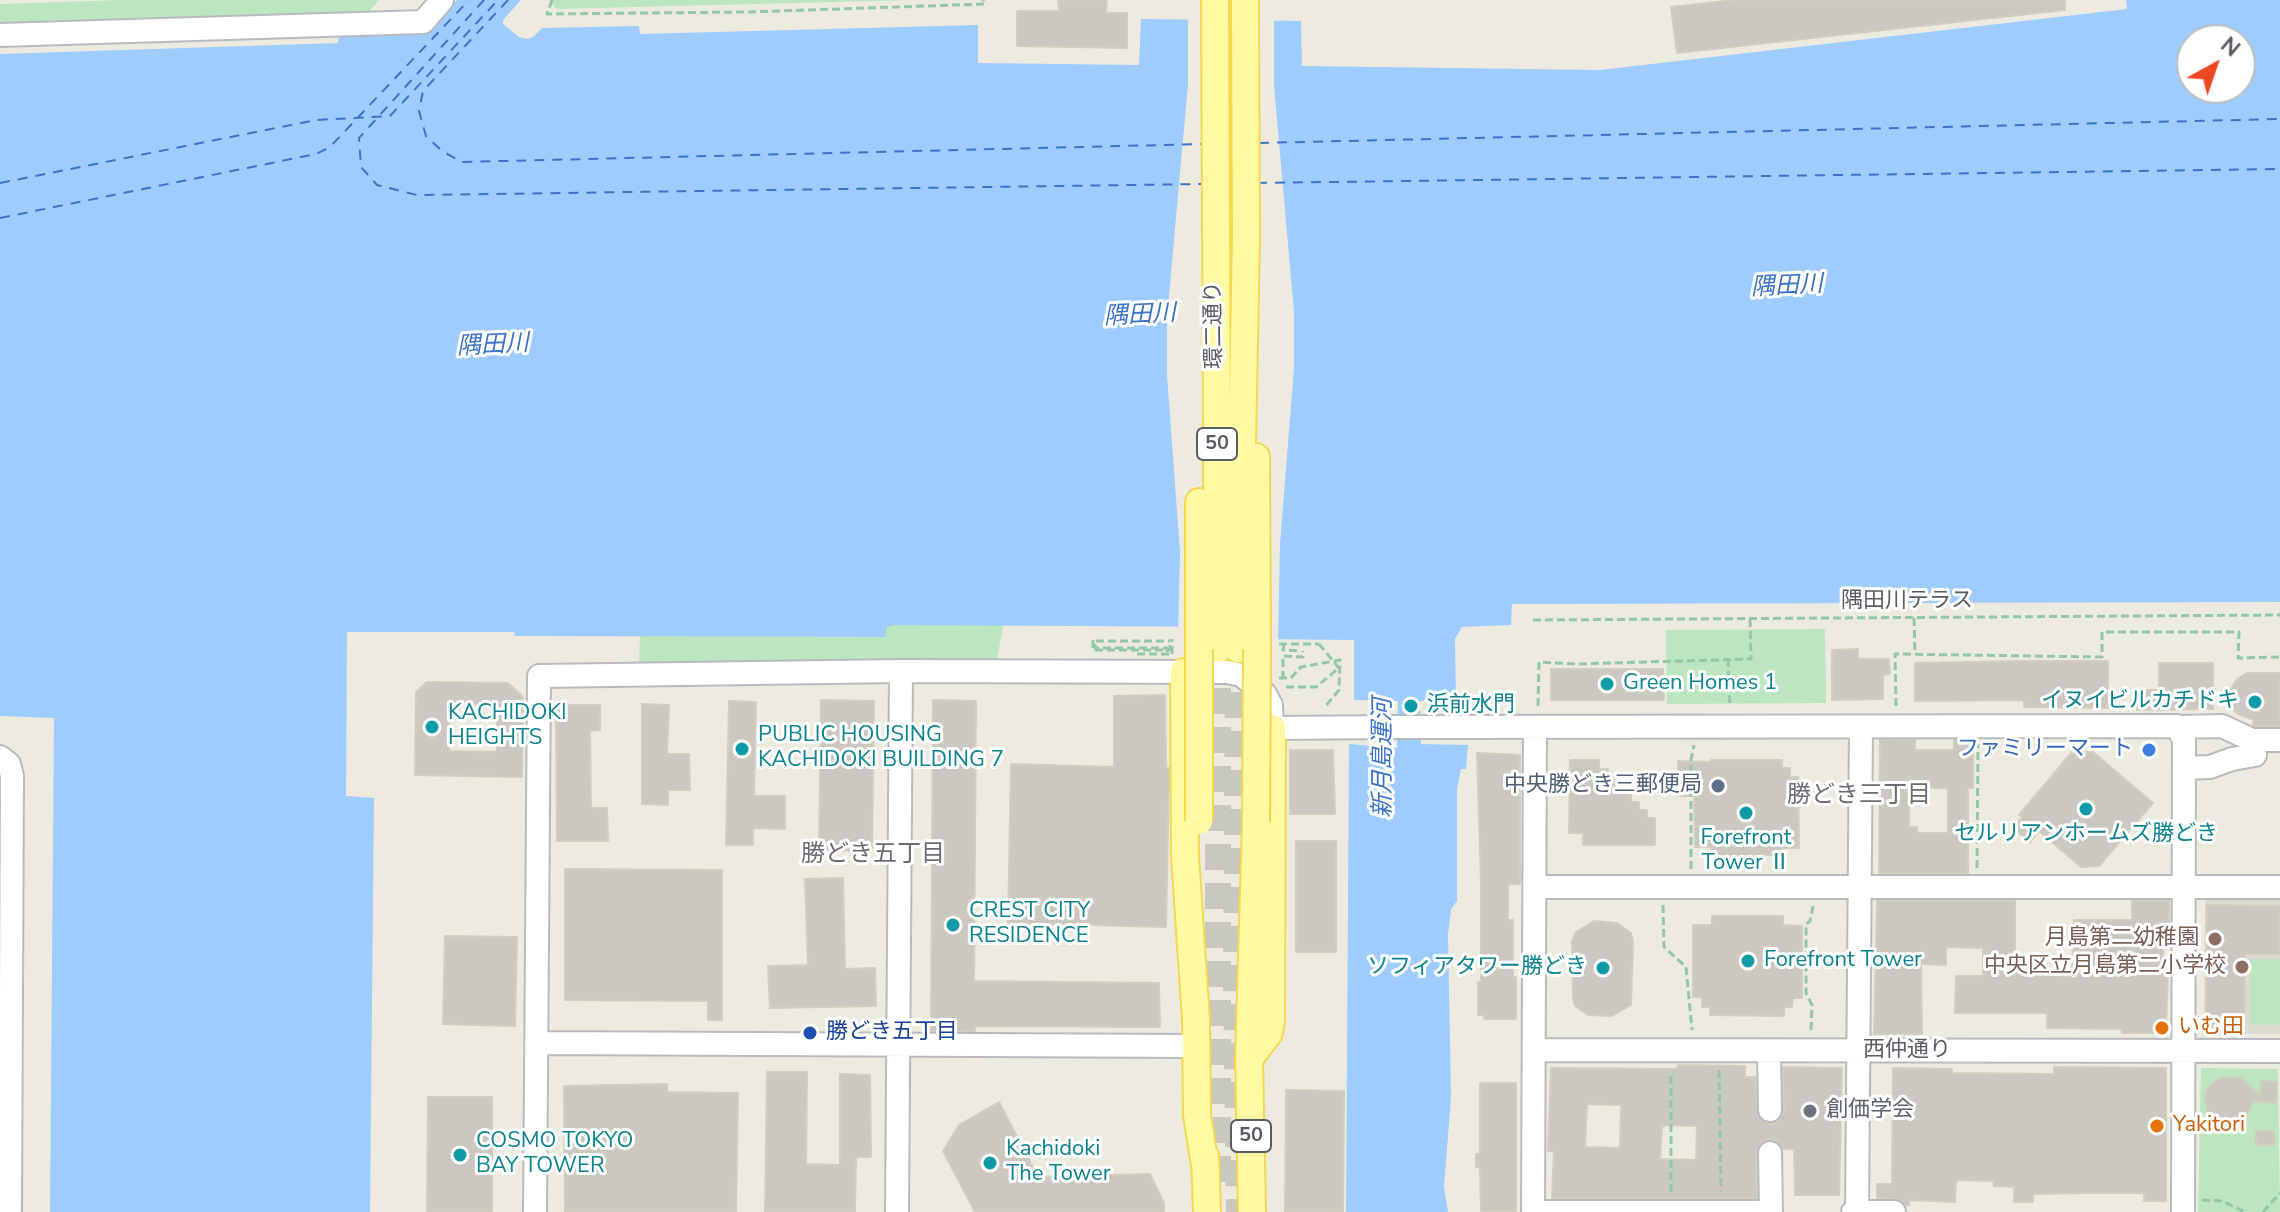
<!DOCTYPE html>
<meta charset="utf-8">
<style>
body{margin:0}
#map{position:relative;width:2280px;height:1212px;overflow:hidden;background:#edebe0;font-family:"Nunito Sans",sans-serif}
canvas{display:block}
.north{position:absolute;left:2176px;top:24px;width:80px;height:80px;box-sizing:border-box;background:#fff;border:2px solid #bdbec0;border-radius:50%;rotate:40deg;font-size:22px;font-weight:700;line-height:32px;text-align:center;color:#595c62}
.north::after{content:'';display:block;margin:auto;width:28px;height:36px;background:#ef4724;clip-path:polygon(50% 0,100% 100%,50% 72%,0 100%)}
</style>
<div id="map">
<canvas width="2280" height="1212"></canvas>
<div class="north">N</div>
</div>
<script>
const c = document.querySelector('canvas').getContext('2d');
c.lineJoin = 'round';
function fill(path, color) {
  c.fillStyle = color;
  c.fill(path, 'evenodd');
}
function poly(rows) {
  const path = new Path2D();
  for (const r of rows) {
    path.moveTo(r[0], r[1]);
    for (let i = 2; i < r.length; i += 2) path.lineTo(r[i], r[i + 1]);
  }
  return path;
}
function strokePath(path, color, width, dash) {
  c.strokeStyle = color;
  c.lineWidth = width;
  c.lineCap = dash ? 'butt' : 'round';
  c.setLineDash(dash || []);
  c.stroke(path);
}
function drawText(font, color, halo, rows, align = 'center') {
  c.font = font + ' "Nunito Sans","Noto Sans JP",sans-serif';
  c.lineWidth = 6;
  c.setLineDash([]);
  c.textBaseline = 'middle';
  c.strokeStyle = halo;
  c.fillStyle = color;
  for (const [text, x, y, turn = 0] of rows) {
    c.save();
    c.translate(x, y);
    c.rotate((+turn || 0) * Math.PI / 180);
    c.textAlign = isNaN(turn) ? turn : align;
    if (halo) c.strokeText(text, 0, 0);
    c.fillText(text, 0, 0);
    c.restore();
  }
}
fill(poly([
 [2205,900,2280,900,2280,1034,2204,1034]
]), '#dddbcf');
fill(poly([
 [122,0,379,0,366,15,0,26,0,4],
 [549,0,914,0,557,9],
 [889,625,1003,625,997,661,886,659,885,666,639,666,640,636,884,637,885,630],
 [1825,629,1826,703,1667,704,1666,630],
 [2250,959,2280,959,2280,1025,2250,1025],
 [2201,1068,2278,1069,2280,1212,2198,1212]
]), '#bbe6bf');
fill(poly([
 [457,0,521,0,503,20,503,24,519,37,528,39,533,37,542,28,639,26,640,34,978,25,978,63,1139,65,1141,19,1301,21,1302,66,1600,70,2127,9,2126,0,2280,0,2280,602,1512,604,1511,625,1462,627,1455,639,1456,700,1420,701,1421,744,1468,745,1466,769,1461,769,1457,789,1457,901,1451,909,1448,935,1451,1097,1444,1187,1448,1212,1346,1212,1349,744,1397,748,1398,701,1354,700,1354,640,1251,639,1242,627,896,625,887,627,885,637,515,636,514,632,347,632,346,796,374,798,370,1212,50,1212,54,718,0,716,0,54,338,43,339,35,430,30],
 [2192,40,2240,40,2240,88,2192,88]
]), '#9eccff');
fill(poly([
 [1188,16,1274,17,1274,86,1294,312,1294,368,1280,544,1278,643,1250,643,1241,631,1178,631,1180,552,1167,375,1167,318,1188,84]
]), '#edebe0');
strokePath(poly([
 [484,0,359,138,361,167,377,185,417,195,1202,184],
 [508,0,423,91,419,111,426,136,442,151,462,162,1205,144],
 [1259,143,2280,119],
 [0,183,316,120,390,116,498,0],
 [1257,183,2280,169],
 [0,218,316,154,330,147,469,0]
]), '#3d73c6', 2, [10, 8]);
const building = poly([
 [1058,0,1107,0,1106,13,1127,13,1127,48,1017,46,1017,11,1059,11,1058,0],
 [1734,0,2065,0,2065,10,1677,53,1671,7,1734,0],
 [1858,649,1858,659,1889,659,1890,674,1883,675,1883,699,1832,700,1832,650,1858,649],
 [2024,661,2108,661,2108,708,2024,707,2024,700,1915,701,1915,663,2024,661],
 [2159,663,2213,663,2213,709,2137,710,2137,690,2159,690,2159,663],
 [1551,669,1663,669,1664,700,1551,700,1551,669],
 [2247,673,2280,673,2280,726,2255,726,2253,725,2254,720,2238,714,2224,700,2237,679,2247,673],
 [427,682,508,683,523,697,522,777,415,775,416,692,427,682],
 [449,705,497,705,497,752,449,751,449,705],
 [1165,695,1166,768,1169,768,1169,776,1166,927,1008,923,1011,764,1114,767,1114,696,1165,695],
 [821,700,874,701,872,851,819,850,821,700],
 [933,700,976,701,974,981,1159,983,1160,1027,975,1026,975,1031,931,1031,933,700],
 [729,701,756,702,754,796,785,796,785,829,753,828,753,845,726,845,729,701],
 [642,704,669,705,667,754,689,754,690,790,668,790,668,805,642,804,642,704],
 [556,705,600,705,600,730,590,731,591,808,607,808,608,841,557,841,556,705],
 [1880,740,1915,740,1915,750,1954,750,1954,740,1973,740,1973,788,1968,788,1968,873,1879,873,1880,740],
 [1909,788,1948,788,1948,833,1917,833,1917,827,1909,827,1909,788],
 [1290,750,1333,750,1335,814,1290,814,1290,750],
 [2072,752,2093,752,2153,803,2099,866,2081,867,2039,831,2030,842,2013,828,2022,817,2019,815,2072,752],
 [1477,753,1520,755,1520,884,1508,884,1508,920,1513,920,1513,977,1516,977,1516,1019,1484,1019,1484,1015,1478,1015,1478,982,1481,982,1481,883,1477,753],
 [1570,760,1599,760,1599,769,1608,769,1608,776,1616,777,1616,784,1623,784,1623,794,1631,794,1631,802,1639,802,1639,810,1647,810,1647,818,1655,818,1655,845,1583,845,1583,833,1569,833,1570,760],
 [1711,760,1782,760,1782,768,1790,768,1790,777,1798,777,1799,848,1781,848,1781,855,1711,856,1711,847,1695,847,1694,796,1678,796,1678,761,1711,762,1711,760],
 [1296,841,1336,841,1336,952,1296,952,1296,841],
 [565,869,722,870,722,1020,708,1020,708,1001,565,1000,565,869],
 [843,878,845,969,875,968,876,1006,770,1008,768,966,808,965,805,879,843,878],
 [1877,901,2015,901,2015,967,2045,968,2045,975,2072,976,2074,920,2132,920,2132,901,2169,901,2169,923,2163,923,2163,967,2168,967,2166,1030,2153,1030,2153,1033,2122,1033,2122,1029,2047,1028,2047,1013,1955,1013,1956,976,1983,976,1983,948,1946,947,1946,965,1921,964,1922,1034,1874,1034,1877,901],
 [2207,905,2280,906,2280,954,2245,954,2244,1029,2206,1029,2207,905],
 [1712,916,1783,916,1783,925,1802,926,1802,998,1793,998,1792,1007,1784,1007,1784,1016,1710,1015,1710,1007,1702,1007,1702,997,1693,997,1693,925,1712,925,1712,916],
 [1594,921,1617,923,1631,933,1633,942,1631,1005,1612,1016,1588,1015,1575,1006,1573,997,1572,941,1576,932,1594,921],
 [445,936,517,937,515,1026,443,1024,445,936],
 [1678,1065,1745,1066,1745,1077,1755,1077,1758,1116,1769,1124,1778,1122,1784,1111,1783,1067,1842,1068,1839,1195,1795,1195,1794,1149,1783,1149,1777,1141,1771,1139,1762,1141,1756,1152,1757,1198,1552,1198,1554,1151,1548,1151,1551,1068,1677,1069,1678,1065],
 [1587,1104,1621,1105,1620,1148,1585,1147,1587,1104],
 [1667,1125,1697,1126,1696,1160,1660,1159,1662,1127,1667,1125],
 [2054,1067,2166,1068,2166,1201,2144,1201,2144,1193,2085,1193,2033,1194,2033,1202,2014,1202,2014,1187,1994,1186,1993,1181,1956,1180,1955,1202,1909,1200,1909,1205,1906,1205,1895,1198,1877,1198,1877,1184,1892,1184,1893,1068,1952,1069,1952,1073,2054,1074,2054,1067],
 [767,1072,807,1072,806,1164,840,1165,840,1074,870,1075,871,1157,856,1157,855,1212,765,1212,767,1072],
 [2239,1077,2260,1095,2261,1081,2277,1082,2276,1103,2253,1101,2245,1121,2228,1127,2227,1122,2219,1122,2208,1111,2205,1098,2207,1089,2214,1082,2221,1078,2239,1077],
 [1480,1083,1516,1083,1516,1211,1481,1211,1480,1167,1476,1167,1476,1154,1480,1154,1480,1083],
 [667,1084,667,1092,738,1093,736,1212,565,1212,564,1086,667,1084],
 [1286,1090,1344,1091,1343,1212,1285,1212,1286,1090],
 [428,1097,492,1097,492,1212,427,1212,428,1097],
 [999,1102,1038,1177,1150,1174,1164,1203,1164,1212,975,1212,943,1151,959,1125,999,1102],
 [2256,1131,2274,1131,2274,1145,2256,1145,2256,1131]
]);
fill(building, '#cac8c0');
strokePath(building, '#d2cebf', 2);
strokePath(poly([
 [1218,649,1218,1188],
 [1238,653,1236,971,1239,1212]
]), '#c8c7c0', 26, [26, 13]);
const minor = poly([
 [0,35,423,22,442,0],
 [1428,727,2177,726,2184,740,2183,1212],
 [2177,727,2222,726,2252,740,2280,740],
 [0,757,9,764,12,776,10,1212],
 [2184,768,2210,767,2232,759,2255,755],
 [1535,887,2280,887],
 [536,1043,1197,1046],
 [1534,1050,2280,1051],
 [1769,1051,1770,1110],
 [1770,1153,1771,1212],
 [535,1212,539,676,901,671,1227,672,1241,675,1265,694,1271,705,1272,728,1392,727],
 [897,1212,901,671],
 [1533,1212,1535,728],
 [1533,1212,1769,1212],
 [1853,1212,1894,1212],
 [1857,1212,1861,727]
]);
const major = poly([
 [1215,0,1218,649],
 [1256,457,1257,649],
 [1199,502,1199,649],
 [1238,649,1246,239,1245,0],
 [1184,672,1185,856,1196,1020,1197,1115,1206,1172],
 [1249,1059,1269,1033,1271,1019,1272,728],
 [1205,1156,1207,1212],
 [1252,1212,1249,1059,1256,822]
]);
strokePath(minor, '#b8bac0', 26);
strokePath(major, '#f6d750', 30);
strokePath(poly([
 [552,0,547,14,748,12,985,4,983,0],
 [1914,618,1915,653],
 [1533,620,2280,615],
 [1279,644,1319,644],
 [1284,644,1283,650,1301,651],
 [1167,652,1167,648,1095,648,1095,641,1170,641],
 [1172,654,1172,639],
 [1728,659,1730,707],
 [1279,678,1291,678,1301,667,1340,660,1339,690,1324,708],
 [1283,679,1283,656,1303,657,1303,651],
 [1286,687,1316,687,1339,668],
 [1538,706,1539,662,1575,664,1751,659,1750,618],
 [1896,706,1895,654,2102,657,2102,632,2239,632,2238,658,2280,657],
 [1977,868,1978,744],
 [1691,869,1691,760,1694,745],
 [1663,905,1664,947,1686,967,1692,1030],
 [1806,963,1839,963],
 [1811,1030,1812,1005,1806,993,1806,924,1810,921,1813,906],
 [1719,1070,1721,1191],
 [1671,1192,1671,1072],
 [2202,1200,2222,1201,2245,1212],
 [2263,1212,2280,1193]
]), '#94c7a8', 3, [8, 4]);
strokePath(minor, '#fff', 22);
strokePath(major, '#fff9a3', 26);
const minorBridge = poly([
 [1392,727,1428,727]
]);
const majorBridge = poly([
 [1199,821,1199,649],
 [1256,822,1257,649]
]);
strokePath(minorBridge, '#b8bac0', 26, []);
strokePath(majorBridge, '#f6d750', 30, []);
strokePath(poly([
 [1093,640,1093,650,1170,650,1170,641],
 [1319,644,1339,668],
 [1137,654,1172,654]
]), '#94c7a8', 3, [8, 4]);
strokePath(minorBridge, '#fff', 22);
strokePath(majorBridge, '#fff9a3', 26);
for (const [x, y, r, color] of [
 [1607,684,8,"#0f9aa8"],
 [2255,702,8,"#0f9aa8"],
 [1411,706,8,"#0f9aa8"],
 [432,727,8,"#0f9aa8"],
 [742,749,8,"#0f9aa8"],
 [2149,750,8,"#3f7fe0"],
 [1718,786,8,"#5c6f8a"],
 [2086,809,8,"#0f9aa8"],
 [1746,813,8,"#0f9aa8"],
 [953,925,8,"#0f9aa8"],
 [2215,939,8,"#8d6e63"],
 [1748,961,8,"#0f9aa8"],
 [2242,967,8,"#8d6e63"],
 [1603,968,8,"#0f9aa8"],
 [2162,1028,8,"#e8710a"],
 [810,1033,8,"#1a4fb4"],
 [1810,1111,8,"#6b7280"],
 [2157,1126,8,"#e8710a"],
 [460,1155,8,"#0f9aa8"],
 [990,1163,8,"#0f9aa8"]
]) {
  const dot = new Path2D();
  dot.arc(x, y, r, 0, 2 * Math.PI);
  c.fillStyle = color;
  c.fill(dot);
  strokePath(dot, '#fff', 3);
}
for (const [x, y, w] of [
 [1217,444,40],
 [1251,1136,40]
]) {
  const box = new Path2D();
  box.roundRect(x - w / 2, y - 16, w, 32, 6);
  c.fillStyle = '#fff';
  c.fill(box);
  strokePath(box, '#595c62', 2);
}
drawText('bold 20px', '#595c62', null, [
 ["50",1217,444],
 ["50",1251,1136]
]);
drawText('22px', '#595c62', '#fff', [
 ["環二通り",1215,325,-91],
 ["隅田川テラス",1907,602],
 ["西仲通り",1907,1051]
]);
drawText('22px', '#0d838f', '#fff', [
 ["Green Homes 1",1623,684],
 ["イヌイビルカチドキ",2239,702,"right"],
 ["浜前水門",1427,706],
 ["KACHIDOKI",448,714],
 ["HEIGHTS",448,739],
 ["PUBLIC HOUSING",758,736],
 ["KACHIDOKI BUILDING 7",758,761],
 ["セルリアンホームズ勝どき",2086,835,"center"],
 ["Forefront",1746,839,"center"],
 ["Tower Ⅱ",1746,864,"center"],
 ["CREST CITY",969,912],
 ["RESIDENCE",969,937],
 ["Forefront Tower",1764,961],
 ["ソフィアタワー勝どき",1587,968,"right"],
 ["COSMO TOKYO",476,1142],
 ["BAY TOWER",476,1167],
 ["Kachidoki",1006,1150],
 ["The Tower",1006,1175]
], 'left');
drawText('22px', '#366cbe', '#fff', [
 ["ファミリーマート",2133,750]
], 'right');
drawText('22px', '#4e5e75', '#fff', [
 ["中央勝どき三郵便局",1702,786]
], 'right');
drawText('22px', '#785e54', '#fff', [
 ["月島第二幼稚園",2199,939],
 ["中央区立月島第二小学校",2226,967]
], 'right');
drawText('22px', '#c56008', '#fff', [
 ["いむ田",2178,1028],
 ["Yakitori",2173,1126]
], 'left');
drawText('22px', '#164399', '#fff', [
 ["勝どき五丁目",826,1033]
], 'left');
drawText('22px', '#5b616d', '#fff', [
 ["創価学会",1826,1111]
], 'left');
drawText('italic 24px', '#3d73c6', '#fff', [
 ["隅田川",1787,287,-3],
 ["隅田川",1140,316,-3],
 ["隅田川",493,346,-3],
 ["新月島運河",1384,758,-90]
]);
drawText('24px', '#6a6e74', '#fff', [
 ["勝どき三丁目",1859,796],
 ["勝どき五丁目",873,855]
]);
</script>
